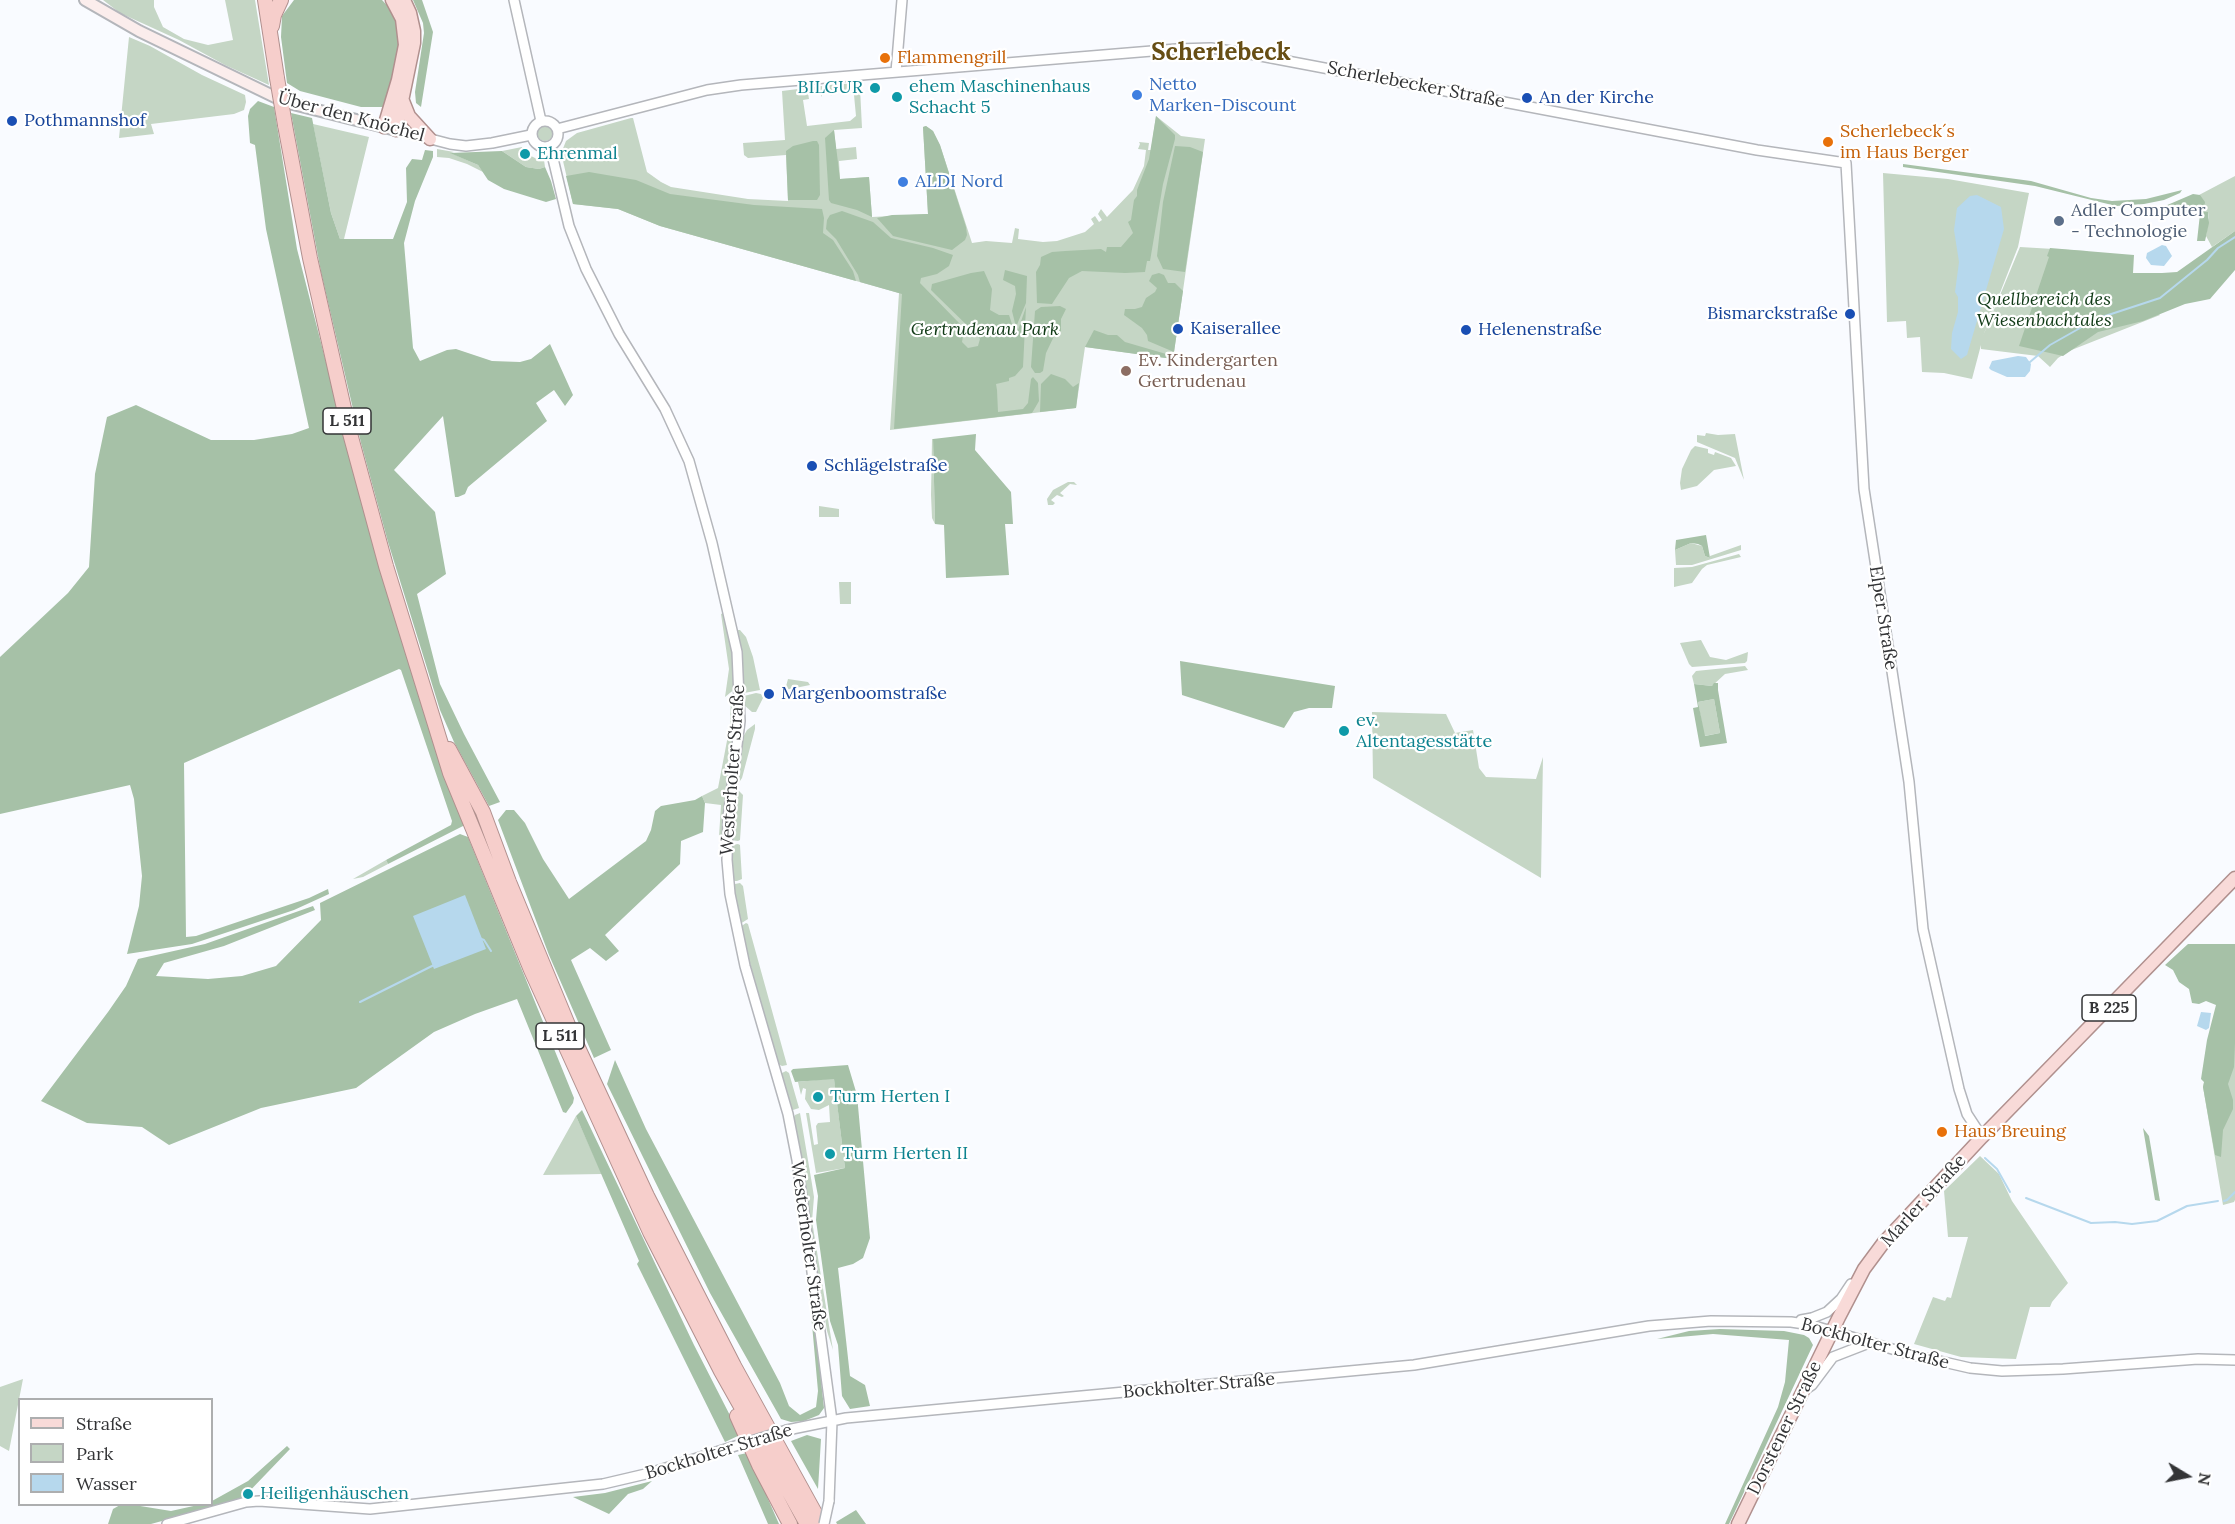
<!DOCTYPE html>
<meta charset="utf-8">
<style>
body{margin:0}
#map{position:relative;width:2235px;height:1524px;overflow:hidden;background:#f9fbff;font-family:Lora,serif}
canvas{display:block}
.legend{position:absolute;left:18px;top:1398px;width:195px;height:108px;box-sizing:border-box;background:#fff;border:2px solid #adaeaf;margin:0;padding:8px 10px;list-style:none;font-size:18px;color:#333436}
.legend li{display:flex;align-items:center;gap:12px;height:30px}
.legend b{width:30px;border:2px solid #adaeaf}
.north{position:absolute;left:2157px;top:1446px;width:60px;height:60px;-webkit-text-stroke:4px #fff;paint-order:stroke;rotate:100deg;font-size:16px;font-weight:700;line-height:24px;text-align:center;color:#333436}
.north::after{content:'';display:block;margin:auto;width:21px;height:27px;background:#333436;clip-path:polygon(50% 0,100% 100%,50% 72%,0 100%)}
</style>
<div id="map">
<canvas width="2235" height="1524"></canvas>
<ul class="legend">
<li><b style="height:8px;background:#f8dad8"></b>Straße</li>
<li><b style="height:16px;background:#c5d6c5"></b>Park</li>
<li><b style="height:16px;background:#b6d8ed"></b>Wasser</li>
</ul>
<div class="north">N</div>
</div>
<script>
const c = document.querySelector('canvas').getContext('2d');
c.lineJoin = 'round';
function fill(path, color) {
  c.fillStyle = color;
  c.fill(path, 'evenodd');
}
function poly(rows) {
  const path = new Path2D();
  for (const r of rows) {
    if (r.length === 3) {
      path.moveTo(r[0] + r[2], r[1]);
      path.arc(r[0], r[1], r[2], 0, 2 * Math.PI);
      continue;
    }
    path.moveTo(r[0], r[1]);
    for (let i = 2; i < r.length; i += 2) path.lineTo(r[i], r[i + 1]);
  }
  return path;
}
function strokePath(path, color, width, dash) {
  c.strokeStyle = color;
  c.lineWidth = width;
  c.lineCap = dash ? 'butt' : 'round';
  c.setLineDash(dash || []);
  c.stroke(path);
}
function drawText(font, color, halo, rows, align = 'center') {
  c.font = font + ' Lora,serif';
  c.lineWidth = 4.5;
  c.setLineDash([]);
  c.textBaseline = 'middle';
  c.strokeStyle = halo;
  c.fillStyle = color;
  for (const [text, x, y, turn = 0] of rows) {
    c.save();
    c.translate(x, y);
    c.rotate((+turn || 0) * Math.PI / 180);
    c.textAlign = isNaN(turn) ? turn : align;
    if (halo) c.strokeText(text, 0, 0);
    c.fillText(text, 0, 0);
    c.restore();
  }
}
fill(poly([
 [103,0,154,0,154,7,163,27,184,39,208,45,233,40,225,0,255,0,269,85,225,65,179,40,120,13],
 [129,37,150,46,202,75,245,95,246,102,244,110,234,114,151,124,154,134,119,138],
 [857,83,860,88,862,128,834,130,836,149,856,147,857,159,839,161,840,179,869,177,872,217,928,214,923,127,926,126,933,131,940,145,972,243,986,241,1012,243,1015,228,1019,229,1018,239,1043,242,1057,241,1085,232,1094,224,1091,219,1095,216,1099,222,1102,220,1098,214,1101,209,1107,217,1133,190,1144,166,1146,150,1138,149,1140,144,1139,142,1149,143,1148,150,1151,150,1156,116,1181,136,1205,139,1173,359,1085,347,1076,408,890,430,899,293,660,226,618,209,573,204,563,161,562,151,566,141,577,133,631,118,633,118,647,172,661,182,671,187,748,199,788,201,786,155,748,158,744,155,743,143,785,140,782,91,822,86,822,97,819,92,808,93,809,99,803,100,807,126,850,121,856,116,854,95,846,90,833,91,831,96,829,85],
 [313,124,369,137,344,239,340,239,331,213],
 [545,133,8],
 [522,147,523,152,539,160,544,160,545,167,539,169,526,167,502,151],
 [437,149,454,152,451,153,478,165,483,172,467,164,449,158,437,157],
 [1883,173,1948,179,2029,193,2018,247,1983,336,2020,247,2087,251,2160,315,2069,351,2058,358,2050,367,2038,356,1981,349,1981,345,1972,379,1944,373,1922,372,1920,337,1907,338,1906,321,1887,322],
 [2235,176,2235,231,2212,247,2206,236,2209,218,2208,212,2203,213,2199,195],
 [1706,433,1718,435,1735,434,1744,480,1735,458,1697,442,1697,435,1705,436],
 [932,439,933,439,935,524,932,518,931,495],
 [1695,446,1708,449,1708,453,1714,455,1715,452,1731,458,1736,466,1714,470,1697,486,1681,490,1680,483,1682,469,1691,450],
 [1068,482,1074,482,1077,485,1070,484,1060,493,1064,496,1062,497,1057,495,1051,500,1055,503,1053,505,1048,505,1047,499,1053,490],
 [819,506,839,509,839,517,819,517],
 [1691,543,1702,546,1705,556,1710,558,1710,556,1741,545,1741,550,1692,565,1676,565,1675,550],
 [1739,554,1741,557,1707,565,1702,569,1692,583,1674,587,1674,568,1692,567],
 [839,582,851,582,851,604,840,604],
 [725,612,734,655,736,688,725,697,729,669,721,614],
 [737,630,740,630,746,637,753,657,760,690,744,693],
 [1701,640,1710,657,1726,660,1748,652,1747,661,1745,663,1692,667,1689,664,1680,643],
 [1745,666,1748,670,1725,674,1712,686,1694,684,1692,676,1696,671],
 [788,679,808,682,810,685,785,690],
 [756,693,761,694,763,698,756,712,752,712,744,705,744,696],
 [731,699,736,703,736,730,723,837,719,837,721,805,705,803,702,796,718,788,730,725],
 [1714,699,1720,733,1704,736,1698,702],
 [1372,712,1446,714,1455,733,1473,730,1479,768,1486,777,1536,779,1543,757,1541,878,1373,778],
 [755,724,755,729,742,778,738,784,742,739,747,730],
 [739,791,743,795,740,840,738,841,731,840,734,796],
 [738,844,740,845,742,879,737,881,733,881,731,845],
 [386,860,388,864,363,877,353,879],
 [740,883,743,886,748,919,740,924,733,886,735,884],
 [746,923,748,924,787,1065,782,1066,778,1064,740,927],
 [2235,944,2235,1200,2234,1202,2223,1205,2203,1087],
 [786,1071,789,1073,799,1108,793,1110,790,1107,782,1078,782,1073],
 [834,1078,845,1168,816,1173,806,1113,809,1113,814,1145,818,1144,816,1126,818,1123,830,1122,829,1105,819,1110,811,1109,805,1099,806,1089,803,1088,801,1095,798,1082],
 [800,1113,812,1184,814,1197,812,1221,833,1350,827,1331,793,1119,795,1115],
 [576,1116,602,1174,543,1175],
 [1980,1156,1999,1174,2012,1201,2068,1283,2052,1302,2050,1307,2030,1307,2016,1359,1961,1357,1914,1344,1933,1297,1945,1301,1947,1297,1951,1298,1968,1237,1948,1237,1944,1191],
 [23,1379,9,1451,0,1446,0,1387]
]), '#c5d6c5');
fill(poly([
 [294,0,382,0,398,17,402,41,385,107,361,107,300,91,287,83,281,37,282,16],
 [413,0,422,0,433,32,421,107,416,103,415,92,424,33,423,23],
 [258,101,274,107,297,249,372,542,465,825,388,864,386,860,451,825,452,821,401,670,399,669,184,763,186,937,196,936,309,898,328,889,329,894,294,910,192,944,127,954,139,906,142,876,134,799,130,785,0,814,0,657,68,593,89,567,95,474,107,417,136,405,211,440,254,440,292,434,309,428,266,229,255,145,250,143,248,116,250,109],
 [291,113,312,118,331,213,340,239,393,239,407,202,406,168,412,159,422,160,425,150,433,151,433,157,415,201,404,243,413,348,420,361,447,350,456,349,492,361,520,362,531,359,550,344,573,395,565,406,554,390,536,403,547,421,468,487,465,494,458,497,455,497,443,416,394,470,435,512,446,574,417,594,440,684,464,734,500,802,489,806,454,742,440,710,388,542,361,443,321,272],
 [1156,116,1175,135,1175,139,1163,184,1150,261,1147,261,1145,272,1125,273,1082,271,1069,278,1052,304,1037,303,1036,272,1040,265,1041,257,1052,252,1065,251,1101,249,1106,252,1107,247,1121,247,1133,233,1128,222,1131,220,1134,200,1137,196,1137,190,1149,159],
 [926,126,933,131,940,145,966,227,967,235,965,240,952,250,893,236,877,218,892,215,928,214,923,127],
 [834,130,840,179,869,177,872,217,857,210,831,203,829,200,825,138],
 [813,141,817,141,819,145,820,195,817,200,788,200,786,151,793,146],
 [1175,146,1190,147,1203,152,1185,272,1163,269,1157,256,1163,202],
 [502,151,526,167,539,169,545,167,551,181,556,199,546,202,504,189,488,180,478,165,450,153],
 [1903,164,2031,181,2091,198,2112,201,2146,199,2182,190,2180,193,2164,200,2144,204,2116,206,2035,186,1903,167],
 [589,172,636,180,670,194,754,205,822,209,824,218,823,233,833,240,853,271,856,281,660,226,618,209,573,204,566,176],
 [2193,194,2200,195,2205,202,2204,212,2208,212,2209,223,2205,241,2197,241,2200,214,2192,218,2192,214,2168,214,2161,218,2158,209],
 [842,211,873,222,891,238,933,248,953,255,949,266,937,274,921,278,920,283,961,325,964,330,962,342,968,348,978,346,980,339,978,336,935,294,931,290,932,284,971,273,984,271,992,289,990,310,999,315,1009,315,1015,333,1017,333,1026,307,1023,367,1015,376,1009,378,1009,381,996,384,997,390,998,412,1023,409,1028,403,1031,379,1033,377,1038,383,1039,401,1032,413,894,429,902,294,860,282,858,275,836,239,826,229,827,220,830,215],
 [2235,231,2235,270,2210,299,2185,304,2143,321,2098,332,2063,356,2019,346,2049,257,2047,256,2050,248,2134,255,2133,273,2162,273,2177,272],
 [1005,270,1027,276,1026,303,1016,327,1012,311,1016,294,1015,286,1003,280],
 [1159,273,1164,275,1168,283,1175,283,1183,291,1174,352,1148,341,1147,335,1142,328,1124,315,1125,309,1135,309,1142,307,1146,298,1155,292,1157,288,1149,281,1152,275],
 [1060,306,1066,309,1061,319,1061,332,1056,332,1046,353,1043,371,1040,373,1035,373,1031,367,1035,311,1041,307],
 [1094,330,1108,335,1117,335,1125,342,1173,356,1173,359,1085,347],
 [1051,374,1065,379,1073,387,1079,383,1076,408,1040,412,1041,384],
 [976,434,975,450,1011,492,1013,524,1005,524,1009,575,946,578,944,525,935,524,933,439],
 [1706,535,1710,558,1705,556,1702,546,1698,544,1691,543,1675,550,1676,540],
 [1180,661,1335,686,1332,708,1309,708,1294,712,1284,728,1182,695],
 [1714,683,1718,683,1718,690,1727,743,1700,747,1693,708,1698,707,1694,684,1712,686],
 [1714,699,1720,733,1705,736,1698,702],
 [702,796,705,803,703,832,681,841,680,864,605,935,619,951,606,961,590,948,571,960,611,1050,594,1058,549,955,498,820,506,810,514,810,525,823,543,859,569,899,646,841,651,830,655,811,661,806,695,800],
 [460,834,468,837,574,1098,573,1103,566,1113,563,1112,517,999,475,1014,434,1032,356,1088,261,1108,169,1145,142,1127,87,1123,41,1101,108,1012,126,986,138,959,205,944,313,906,315,910,224,946,164,963,156,976,208,979,242,976,276,966,321,920,320,903],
 [2188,944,2235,944,2235,1043,2234,1067,2228,1084,2233,1100,2233,1109,2223,1130,2221,1157,2215,1155,2203,1087,2204,1082,2201,1079,2207,1040,2216,1005,2206,1001,2199,1004,2192,1003,2189,989,2179,982,2173,970,2165,965],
 [615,1060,646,1129,780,1383,789,1406,800,1415,816,1407,818,1391,808,1280,810,1278,824,1408,819,1415,804,1421,791,1422,781,1419,710,1293,607,1084],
 [848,1065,857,1095,870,1238,863,1258,853,1264,838,1268,850,1376,865,1385,870,1406,850,1409,842,1396,838,1345,830,1321,816,1220,818,1196,814,1175,845,1168,834,1079,795,1082,791,1071,793,1069],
 [582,1110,694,1345,740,1435,725,1442,637,1264,639,1261,576,1116],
 [2143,1128,2149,1136,2160,1201,2155,1200],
 [1720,1329,1784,1331,1804,1335,1809,1338,1813,1345,1729,1524,1725,1524,1778,1407,1785,1382,1789,1340,1713,1334,1657,1339,1689,1331],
 [807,1435,821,1439,818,1489,791,1441],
 [287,1446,290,1449,242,1499,151,1524,108,1524,113,1509,120,1505,134,1505,171,1511,198,1505,212,1504,212,1501,248,1481],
 [747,1453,758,1476,779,1524,768,1524,738,1455],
 [652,1481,643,1489,628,1494,609,1514,573,1497,605,1493],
 [856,1510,866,1524,837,1524,836,1522]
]), '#a6c1a7');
fill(poly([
 [1977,195,2001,207,2004,229,1967,355,1961,359,1951,349,1952,333,1958,312,1958,297,1955,292,1959,262,1954,230,1957,208,1970,196],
 [2162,245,2166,246,2172,256,2164,266,2151,265,2146,258,2147,253],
 [2018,356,2026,357,2031,364,2030,371,2025,377,2007,377,1991,370,1989,368,1992,361],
 [465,895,486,949,434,969,413,916],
 [2201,1012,2211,1013,2209,1028,2206,1030,2197,1026]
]), '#b6d8ed');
strokePath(poly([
 [2030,362,2050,345,2096,319,2160,298,2207,260,2218,248,2235,237],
 [479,938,484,940,491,951],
 [360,1002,434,965],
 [1985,1158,1997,1169,2010,1192],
 [2026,1198,2091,1223,2115,1222,2132,1224,2157,1221,2187,1206,2218,1201],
 [2224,1201,2227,1200,2235,1192]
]), '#b6d8ed', 2);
const tertiary = poly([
 [514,0,541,121],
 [896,72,902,0],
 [545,134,13],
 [557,129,707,90,741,85,1176,49,1211,48,1245,53,1757,150,1846,163,1864,489,1909,782,1923,929,1959,1089,1967,1114,1982,1137],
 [396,130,450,144,466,146,492,143,531,135],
 [550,146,569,226,586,269,619,334,665,409,689,461,712,543,737,652,740,721,728,818,727,860,730,894,745,966,788,1114,797,1160,832,1421,829,1501],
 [1801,1320,1812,1318,1827,1312,1841,1299,1851,1284],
 [1806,1389,1812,1385,1833,1357,1869,1343],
 [787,1430,846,1418,1414,1365,1649,1326,1711,1321,1791,1322,1811,1325,1909,1354,1970,1368,2002,1371,2063,1369,2198,1359,2235,1360],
 [167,1524,246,1502,259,1501,370,1509,603,1484,650,1473,732,1447]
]);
const secondary = poly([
 [85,0,139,31,275,97,293,104,396,130]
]);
const primary = poly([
 [403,101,409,116,430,139],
 [384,127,398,80,405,45,402,19,392,0],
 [396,130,414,43,414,31,410,13,404,0],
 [1738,1524,1839,1317,1864,1269,1884,1242,1982,1137,2235,878]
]);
const trunk = poly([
 [265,0,277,78],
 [272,26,274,15,281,0],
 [285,125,310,258,348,426,386,566,450,773,531,970,650,1232,721,1371,807,1524],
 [449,749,483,812,509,882,573,1037,647,1196,734,1366,821,1524],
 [737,1416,759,1465,790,1524]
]);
strokePath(tertiary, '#b4b6bb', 12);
strokePath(secondary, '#b4b6bb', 14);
strokePath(primary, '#b0908e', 15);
strokePath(trunk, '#b0908e', 16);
strokePath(tertiary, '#fff', 9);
strokePath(secondary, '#fbedec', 10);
strokePath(primary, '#f8dad8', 12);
strokePath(trunk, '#f6cecb', 14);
const tertiaryBridge = poly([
 [732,1447,787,1430],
 [824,1524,829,1501]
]);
const trunkBridge = poly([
 [277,78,285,125]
]);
strokePath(tertiaryBridge, '#b4b6bb', 12, []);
strokePath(trunkBridge, '#b0908e', 16, []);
strokePath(tertiaryBridge, '#fff', 9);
strokePath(trunkBridge, '#f6cecb', 14);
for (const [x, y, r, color] of [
 [885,58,6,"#e8710a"],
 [875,88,6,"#0f9aa8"],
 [1137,95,6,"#3f7fe0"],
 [897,97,6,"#0f9aa8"],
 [1527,98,6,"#1a4fb4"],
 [12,121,6,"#1a4fb4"],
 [1828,142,6,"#e8710a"],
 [525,154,6,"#0f9aa8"],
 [903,182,6,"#3f7fe0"],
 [2059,221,6,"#5c6f8a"],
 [1850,314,6,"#1a4fb4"],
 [1178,329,6,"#1a4fb4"],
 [1466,330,6,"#1a4fb4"],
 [1126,371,6,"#8d6e63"],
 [812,466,6,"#1a4fb4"],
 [769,694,6,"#1a4fb4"],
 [1344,731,6,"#0f9aa8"],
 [818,1097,6,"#0f9aa8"],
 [1942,1132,6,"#e8710a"],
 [830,1154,6,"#0f9aa8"],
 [248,1494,6,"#0f9aa8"]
]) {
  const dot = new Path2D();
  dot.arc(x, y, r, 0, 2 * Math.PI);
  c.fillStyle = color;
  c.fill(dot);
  strokePath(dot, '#fff', 2);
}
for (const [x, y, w] of [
 [347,421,48],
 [2109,1008,54],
 [560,1036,48]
]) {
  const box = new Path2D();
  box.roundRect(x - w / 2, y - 13, w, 26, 4.5);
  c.fillStyle = '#fff';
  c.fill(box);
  strokePath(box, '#333436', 1.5);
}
drawText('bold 16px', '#333436', null, [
 ["L 511",347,421],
 ["B 225",2109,1008],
 ["L 511",560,1036]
]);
drawText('18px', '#c56008', '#fff', [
 ["Flammengrill",897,58],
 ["Scherlebeck´s",1840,132],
 ["im Haus Berger",1840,153],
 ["Haus Breuing",1954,1132]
], 'left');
drawText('18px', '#366cbe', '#fff', [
 ["Netto",1149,85],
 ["Marken-Discount",1149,106],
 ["ALDI Nord",915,182]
], 'left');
drawText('18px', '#333436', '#fff', [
 ["Scherlebecker Straße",1416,85,11],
 ["Über den Knöchel",351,117,15],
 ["Elper Straße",1883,618,81],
 ["Westerholter Straße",733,770,-86],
 ["Marler Straße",1924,1201,-48],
 ["Westerholter Straße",808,1246,82],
 ["Bockholter Straße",1875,1344,15],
 ["Bockholter Straße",1199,1386,-5],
 ["Dorstener Straße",1785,1428,-64],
 ["Bockholter Straße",719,1452,-17]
]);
drawText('18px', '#0d838f', '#fff', [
 ["ehem Maschinenhaus",909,87],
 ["Schacht 5",909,108],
 ["BILGUR",863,88,"right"],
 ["Ehrenmal",537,154],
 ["ev.",1356,721],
 ["Altentagesstätte",1356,742],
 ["Turm Herten I",830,1097],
 ["Turm Herten II",842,1154],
 ["Heiligenhäuschen",260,1494]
], 'left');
drawText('18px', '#164399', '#fff', [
 ["An der Kirche",1539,98],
 ["Pothmannshof",24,121],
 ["Bismarckstraße",1838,314,"right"],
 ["Kaiserallee",1190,329],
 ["Helenenstraße",1478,330],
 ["Schlägelstraße",824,466],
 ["Margenboomstraße",781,694]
], 'left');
drawText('18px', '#4e5e75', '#fff', [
 ["Adler Computer",2071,211],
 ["- Technologie",2071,232]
], 'left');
drawText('italic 18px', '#0f3915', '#fff', [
 ["Quellbereich des",2044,300],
 ["Wiesenbachtales",2044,321],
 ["Gertrudenau Park",985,330]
]);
drawText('18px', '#785e54', '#fff', [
 ["Ev. Kindergarten",1138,361],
 ["Gertrudenau",1138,382]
], 'left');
drawText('bold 24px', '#674e14', '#fff', [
 ["Scherlebeck",1221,53]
]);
</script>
